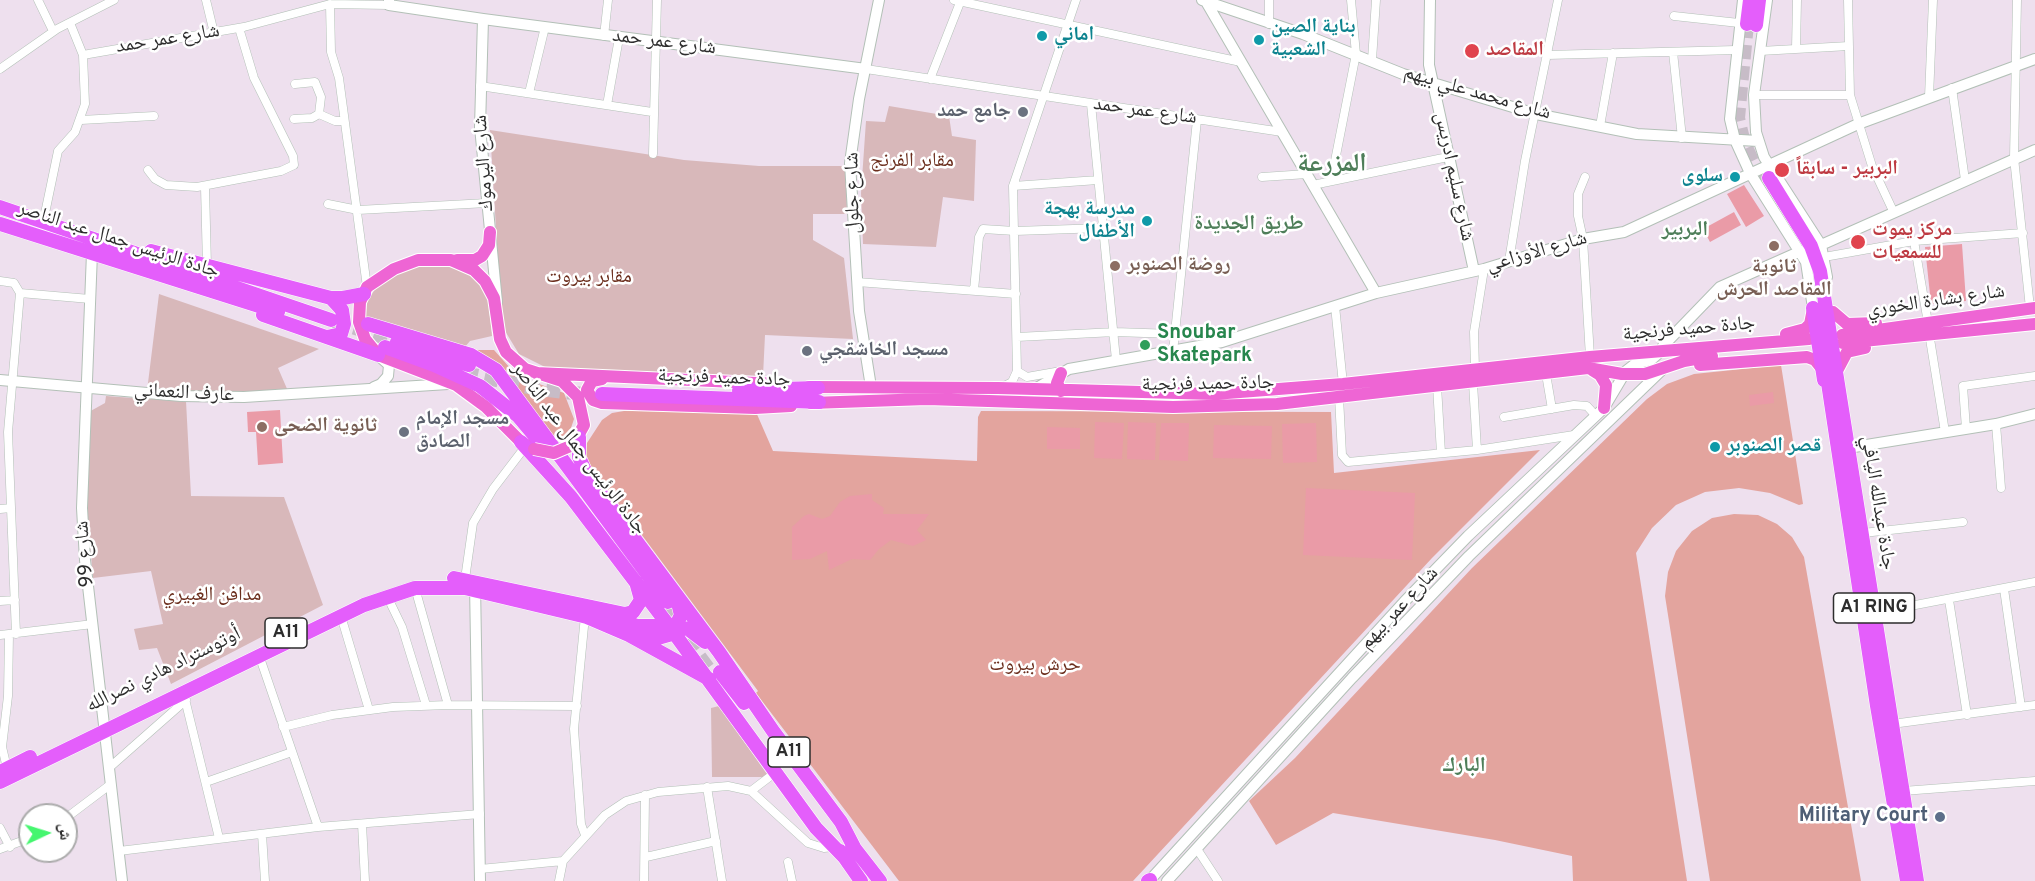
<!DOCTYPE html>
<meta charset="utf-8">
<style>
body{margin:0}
#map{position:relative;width:2035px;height:881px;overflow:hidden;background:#eee0ee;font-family:Overpass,"Noto Naskh Arabic",sans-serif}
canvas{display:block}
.north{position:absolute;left:18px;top:803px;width:60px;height:60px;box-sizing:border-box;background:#fff;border:2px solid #ababab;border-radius:50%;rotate:86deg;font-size:16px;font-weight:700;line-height:24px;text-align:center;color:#2d2d2d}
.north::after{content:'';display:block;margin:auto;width:21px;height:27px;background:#45f66f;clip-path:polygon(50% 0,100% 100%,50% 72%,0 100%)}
</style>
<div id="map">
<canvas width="2035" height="881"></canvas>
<div class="north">ش</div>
</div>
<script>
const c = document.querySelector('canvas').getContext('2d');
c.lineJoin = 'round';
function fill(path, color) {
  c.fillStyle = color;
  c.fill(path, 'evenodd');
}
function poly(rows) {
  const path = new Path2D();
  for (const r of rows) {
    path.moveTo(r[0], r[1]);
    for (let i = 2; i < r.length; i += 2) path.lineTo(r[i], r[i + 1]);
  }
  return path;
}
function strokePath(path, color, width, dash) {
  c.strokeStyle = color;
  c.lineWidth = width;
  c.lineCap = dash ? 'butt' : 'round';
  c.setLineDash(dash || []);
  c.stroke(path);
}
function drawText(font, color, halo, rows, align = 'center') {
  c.font = font + ' Overpass,"Noto Naskh Arabic",sans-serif';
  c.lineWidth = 5;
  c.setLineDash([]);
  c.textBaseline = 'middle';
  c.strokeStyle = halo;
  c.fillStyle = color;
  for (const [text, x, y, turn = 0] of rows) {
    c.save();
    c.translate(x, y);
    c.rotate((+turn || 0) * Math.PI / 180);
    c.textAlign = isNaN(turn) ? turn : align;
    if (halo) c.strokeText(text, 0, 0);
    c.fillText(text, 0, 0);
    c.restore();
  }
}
fill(poly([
 [470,350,494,350,511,369,531,381,564,393,574,419,569,434,554,444],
 [1781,365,1803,504,1799,505,1770,493,1739,488,1705,492,1676,505,1652,528,1636,553,1687,881,1573,881,1572,856,1495,840,1333,813,1276,845,1249,801,1295,758,1472,568,1647,399,1667,384,1694,374],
 [624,411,756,412,773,451,977,461,978,417,981,411,1331,412,1334,473,1540,450,1432,558,1133,881,899,881,756,693,758,691,592,468,586,457,587,443,602,420,612,413],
 [1734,514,1758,515,1777,524,1792,537,1804,557,1861,881,1710,881,1665,596,1668,572,1676,551,1692,531,1712,518]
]), '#e3a49e');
fill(poly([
 [889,106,949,116,952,136,976,140,974,201,943,197,936,247,863,244,861,193,866,121,885,122],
 [490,130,684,160,759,166,846,166,847,214,813,214,813,240,844,258,853,339,765,335,763,376,549,369,519,354,502,326],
 [423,265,449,265,469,273,479,282,488,297,492,336,470,341,464,348,365,320,367,302,377,286,389,277],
 [159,294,319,349,278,368,291,398,186,401,191,496,284,497,323,605,171,684,157,648,139,650,134,629,163,624,151,571,93,578,86,496,87,413,105,403,106,396,146,399],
 [719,706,769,777,712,777,711,708]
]), '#d8b8ba');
fill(poly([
 [1744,185,1764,216,1746,227,1727,194],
 [1734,212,1741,225,1710,242,1703,229],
 [1962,244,1966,301,1931,304,1925,247],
 [1773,392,1774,403,1750,406,1749,395],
 [280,410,283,463,258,465,256,432,248,432,247,412],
 [1095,422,1124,423,1122,459,1094,458],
 [1128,422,1156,423,1155,460,1127,459],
 [1161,423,1189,423,1188,461,1159,460],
 [1316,423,1317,462,1283,463,1282,424],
 [1214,425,1272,426,1271,459,1213,458],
 [1047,427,1080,428,1080,449,1047,449],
 [1306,488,1415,493,1412,560,1303,555],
 [872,494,872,500,884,508,883,514,929,514,917,530,926,540,913,546,891,540,879,549,870,560,852,559,829,570,827,551,810,559,792,560,792,527,804,516,809,514,822,519,830,516,840,502,850,496]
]), '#ea9ba7');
strokePath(poly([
 [1747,24,1738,118,1744,143,1763,184],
 [334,321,389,339],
 [464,373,538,389,583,394],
 [662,606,714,676]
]), '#c7bcc7', 14, [14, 7]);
const street = poly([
 [38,0,53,31],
 [206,0,214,33],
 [954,0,1241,62],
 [1269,0,1269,24],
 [1848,0,1850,95,1872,166,1894,213],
 [2017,0,2014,158,2030,308],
 [330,4,331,52,339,78,367,287],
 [1674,16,1739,23],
 [604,36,608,0],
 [1796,49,1797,0],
 [1760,51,1849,46],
 [1673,52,1682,138],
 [83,55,244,27,330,4,389,5],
 [1547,55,1736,50],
 [1372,60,1376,0],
 [0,69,57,29,114,0],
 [866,69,1282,132],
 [930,79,961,0],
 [295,84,315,82,321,97,319,114,335,121,344,121],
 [480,86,652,112],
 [1952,88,1965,180],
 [529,93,545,27],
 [1754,95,1850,95],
 [1929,97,1933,0],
 [1091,104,1116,360],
 [607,105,619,38],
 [294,119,312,118,319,114],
 [81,120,154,116],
 [1600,126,1613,53],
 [653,154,657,0],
 [148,170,155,179,166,185,197,187,281,171,294,165,293,156,254,78,239,28],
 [1262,177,1307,174],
 [1585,177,1578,194,1578,216,1583,239,1590,357],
 [1331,181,1356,54,1351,0],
 [1313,185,1448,157],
 [1013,186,1098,180],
 [205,187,207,266],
 [328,204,358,210,487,203],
 [43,223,58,151,75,132,85,104,83,55,70,23],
 [1914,241,1927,317],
 [1824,257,1914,241,2023,233],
 [1509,261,1525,161,1558,0],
 [0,281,14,283,20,293,8,432,16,634],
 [857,282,1016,294],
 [974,290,979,237,983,229,1015,231,1103,228],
 [20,293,90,299],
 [1335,306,1343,384],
 [1017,337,1115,332,1174,334],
 [1930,339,1945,432],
 [1173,352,1197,120],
 [1475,370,1474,332,1484,269],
 [1017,371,1027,377,1061,371],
 [1546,374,1552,409],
 [1473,383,1477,450],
 [1437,386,1441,453],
 [1002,387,1012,382,1017,371,1013,186,1076,0],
 [1339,397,1342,455,1348,462,1477,450,1574,435],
 [1504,417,1574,405,1587,406,1596,416],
 [1996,424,2001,488],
 [1966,429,1963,386,2035,376],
 [0,509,11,508],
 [1863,533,1963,522],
 [465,579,473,523,493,489,525,447],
 [415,588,448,705],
 [2004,589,2021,707],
 [387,596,402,627,426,705],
 [1949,600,1967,715],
 [0,601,15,600],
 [1874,613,2035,582],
 [341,616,369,710],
 [585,616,574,729,581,824,585,835],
 [0,635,93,624],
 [259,655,318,827],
 [183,691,219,838],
 [1892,724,2035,705],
 [283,727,332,715,393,707,448,705,577,706],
 [110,767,186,700],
 [7,768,2,747,8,696,9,634],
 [206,782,292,752],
 [707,787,722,881],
 [751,791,776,772],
 [1903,791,2035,781],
 [66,818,111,784],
 [362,824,365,881],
 [0,828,10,847],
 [262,834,265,881],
 [0,849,30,838],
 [1197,849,1218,881],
 [119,851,318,827,480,814],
 [646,857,716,841],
 [788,862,792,881],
 [480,869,563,861],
 [559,881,563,861,605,815,626,801,658,792,728,786,751,791,808,843,824,848,833,847],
 [644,881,645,795]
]);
const secondary = poly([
 [389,0,389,5,483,19,866,69],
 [1202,0,1303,34,1403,74,1536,114,1637,134,1758,141],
 [1205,0,1376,293],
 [1430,0,1429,65,1474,271],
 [1743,0,1730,119,1735,140,1750,173,1806,262,1813,308],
 [1767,0,1754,95,1756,132,1764,157,1821,245,1827,277],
 [483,19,480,127,497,302],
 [1821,245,2035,150],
 [92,253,82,508,85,560,122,881],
 [1663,346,1720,287,1801,251],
 [0,380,181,396,244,397,448,384],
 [374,387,381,384,388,376,389,365,380,357],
 [871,387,859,311,850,163,859,99,879,0],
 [1032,402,1035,389,1069,369,1222,342,1376,293,1484,269,1583,239,1624,232,1858,124,2035,59],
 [1848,448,1996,424,2035,414],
 [475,584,480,881],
 [1149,881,1404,602,1468,536,1604,408,1626,371,1635,364,1651,360,1660,352],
 [1167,881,1352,678,1469,556,1663,369]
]);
const primary = poly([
 [457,260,475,260,482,256,489,245,490,232],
 [1833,312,1847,324,1876,323],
 [1786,334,1805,329,1810,324,1813,309],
 [1842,335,2035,308],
 [1843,343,2035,324],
 [1700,365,1807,357,1815,360,1823,370],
 [1838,369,1847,352,1865,348],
 [1592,370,1600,375,1606,385,1604,408],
 [536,373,779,384],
 [1061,373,1057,383,1061,391],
 [602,379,592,381,587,390,593,400,602,403,755,408,791,406],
 [809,387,998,388,1214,394,1343,384,1590,357,1809,339],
 [811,403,927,399,1173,407,1277,404,1588,368,1622,374,1645,374,1684,361,1712,356],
 [529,446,521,442,486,407,456,385,378,355,365,339,359,322,360,302,367,287,394,269,418,260,451,260,474,270,485,281,494,298,500,339,506,352,525,369,562,381,578,397,584,425,574,443]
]);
const highway = poly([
 [1747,24,1750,0],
 [1756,25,1759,0],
 [1769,178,1811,246,1820,271,1917,881],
 [0,207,331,320],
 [0,224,278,312],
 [151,251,331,298,343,298,364,294],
 [1813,308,1824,380],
 [263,315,378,355],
 [368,324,471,355,496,370,668,602],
 [327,337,341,334,344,324,342,310,331,298],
 [397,342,469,365],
 [385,347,434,365,480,386,518,416,545,448],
 [1826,370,1877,706,1907,881],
 [739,390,818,388],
 [602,394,819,402],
 [579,437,579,457,587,475,719,652,773,731,841,822,857,853],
 [521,442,571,497,669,626,816,828,844,857],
 [454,578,625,614,633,612,641,600,636,582],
 [611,616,637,626,672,626,688,629,705,642],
 [636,637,658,638,672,634,681,615,677,599],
 [720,672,744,703],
 [0,772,30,757],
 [0,782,364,605,415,588,465,588,587,617,629,635,709,679],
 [852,845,880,881],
 [840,851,861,881],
 [1148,881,1150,880]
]);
strokePath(street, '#b3c0b7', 9);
strokePath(secondary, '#b3c0b7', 12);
strokePath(primary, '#fff', 14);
strokePath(highway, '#fff', 15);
strokePath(street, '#fff', 8);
strokePath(secondary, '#fff', 10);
strokePath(primary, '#ee65d4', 12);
strokePath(highway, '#e45efb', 14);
const primaryBridge = poly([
 [534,449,554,453,568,447]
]);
strokePath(primaryBridge, '#fff', 14, []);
strokePath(primaryBridge, '#ee65d4', 12);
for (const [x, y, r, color] of [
 [1042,36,6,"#0f9aa8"],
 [1259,40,6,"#0f9aa8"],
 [1472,51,8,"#e0444e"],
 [1023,112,6,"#6b7280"],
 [1782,170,8,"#e0444e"],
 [1735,177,6,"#0f9aa8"],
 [1147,221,6,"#0f9aa8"],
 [1858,242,8,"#e0444e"],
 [1774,246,6,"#8d6e63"],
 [1115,266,6,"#8d6e63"],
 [1145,345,6,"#2e9e5b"],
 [807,351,6,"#6b7280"],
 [262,427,6,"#8d6e63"],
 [404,432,6,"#6b7280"],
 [1715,447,6,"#0f9aa8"],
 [1940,817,6,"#5c6f8a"]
]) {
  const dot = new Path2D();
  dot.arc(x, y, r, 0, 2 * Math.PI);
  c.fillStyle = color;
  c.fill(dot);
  strokePath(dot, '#fff', 2);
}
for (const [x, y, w] of [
 [1874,608,81],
 [286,633,42],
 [789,752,42]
]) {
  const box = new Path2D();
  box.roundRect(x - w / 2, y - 15, w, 30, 4.5);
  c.fillStyle = '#fff';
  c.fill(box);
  strokePath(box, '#2d2d2d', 1.5);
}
drawText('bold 18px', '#2d2d2d', null, [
 ["A1 RING",1874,608],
 ["A11",286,633],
 ["A11",789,752]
]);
drawText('bold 20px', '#0d838f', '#fff', [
 ["بناية الصين",1271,28],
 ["الشعبية",1271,51],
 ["اماني",1054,36],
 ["سلوى",1723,177,"right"],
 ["مدرسة بهجة",1135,210,"right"],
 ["الأطفال",1135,233,"right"],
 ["قصر الصنوبر",1727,447]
], 'left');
drawText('20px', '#2d2d2d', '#fff', [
 ["شارع عمر حمد",168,40,-9],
 ["شارع عمر حمد",664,43,7],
 ["شارع محمد علي بيهم",1477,94,16],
 ["شارع عمر حمد",1145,112,8],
 ["شارع اليرموك",485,163,-94],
 ["شارع سليم ادريس",1453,177,78],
 ["شارع جلول",854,193,-91],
 ["جادة الرئيس جمال عبد الناصر",118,241,18],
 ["شارع الأوزاعي",1537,253,-16],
 ["شارع بشارة الخوري",1936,302,-8],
 ["جادة حميد فرنجية",1689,330,-5],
 ["جادة حميد فرنجية",724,379,2],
 ["جادة حميد فرنجية",1208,385,-1],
 ["عارف النعماني",184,394,3],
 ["جادة الرئيس جمال عبد الناصر",578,449,53],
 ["جادة عبدالله اليافي",1877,503,81],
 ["شارع 99",86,554,-95],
 ["شارع عمر بيهم",1400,609,-47],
 ["أوتوستراد هادي نصرالله",164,671,-26]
]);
drawText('bold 20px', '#be3a42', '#fff', [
 ["المقاصد",1486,51],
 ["البربير - سابقاً",1796,170],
 ["مركز يموت",1872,231],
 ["للسمعيات",1872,254]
], 'left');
drawText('bold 20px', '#5b616d', '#fff', [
 ["جامع حمد",1011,112,"right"],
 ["مسجد الخاشقجي",819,351],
 ["مسجد الإمام",416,420],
 ["الصادق",416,443]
], 'left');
drawText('20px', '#6b2e1d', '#fff', [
 ["مقابر الفرنج",912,162],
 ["مقابر بيروت",589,278],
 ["مدافن الغبيري",212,596],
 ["حرش بيروت",1035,666]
]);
drawText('bold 20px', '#785e54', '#fff', [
 ["روضة الصنوبر",1127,266],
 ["ثانوية",1774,268,"center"],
 ["المقاصد الحرش",1774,291,"center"],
 ["ثانوية الضحى",274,427]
], 'left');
drawText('bold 20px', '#27864d', '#fff', [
 ["Snoubar",1157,334],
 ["Skatepark",1157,357]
], 'left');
drawText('bold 20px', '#4e5e75', '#fff', [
 ["Military Court",1928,817]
], 'right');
drawText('bold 21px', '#4e7e59', '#fff', [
 ["طريق الجديدة",1249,225],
 ["البربير",1685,231],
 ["البارك",1464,767]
]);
drawText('bold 26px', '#4e7e59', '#fff', [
 ["المزرعة",1332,166]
]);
</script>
